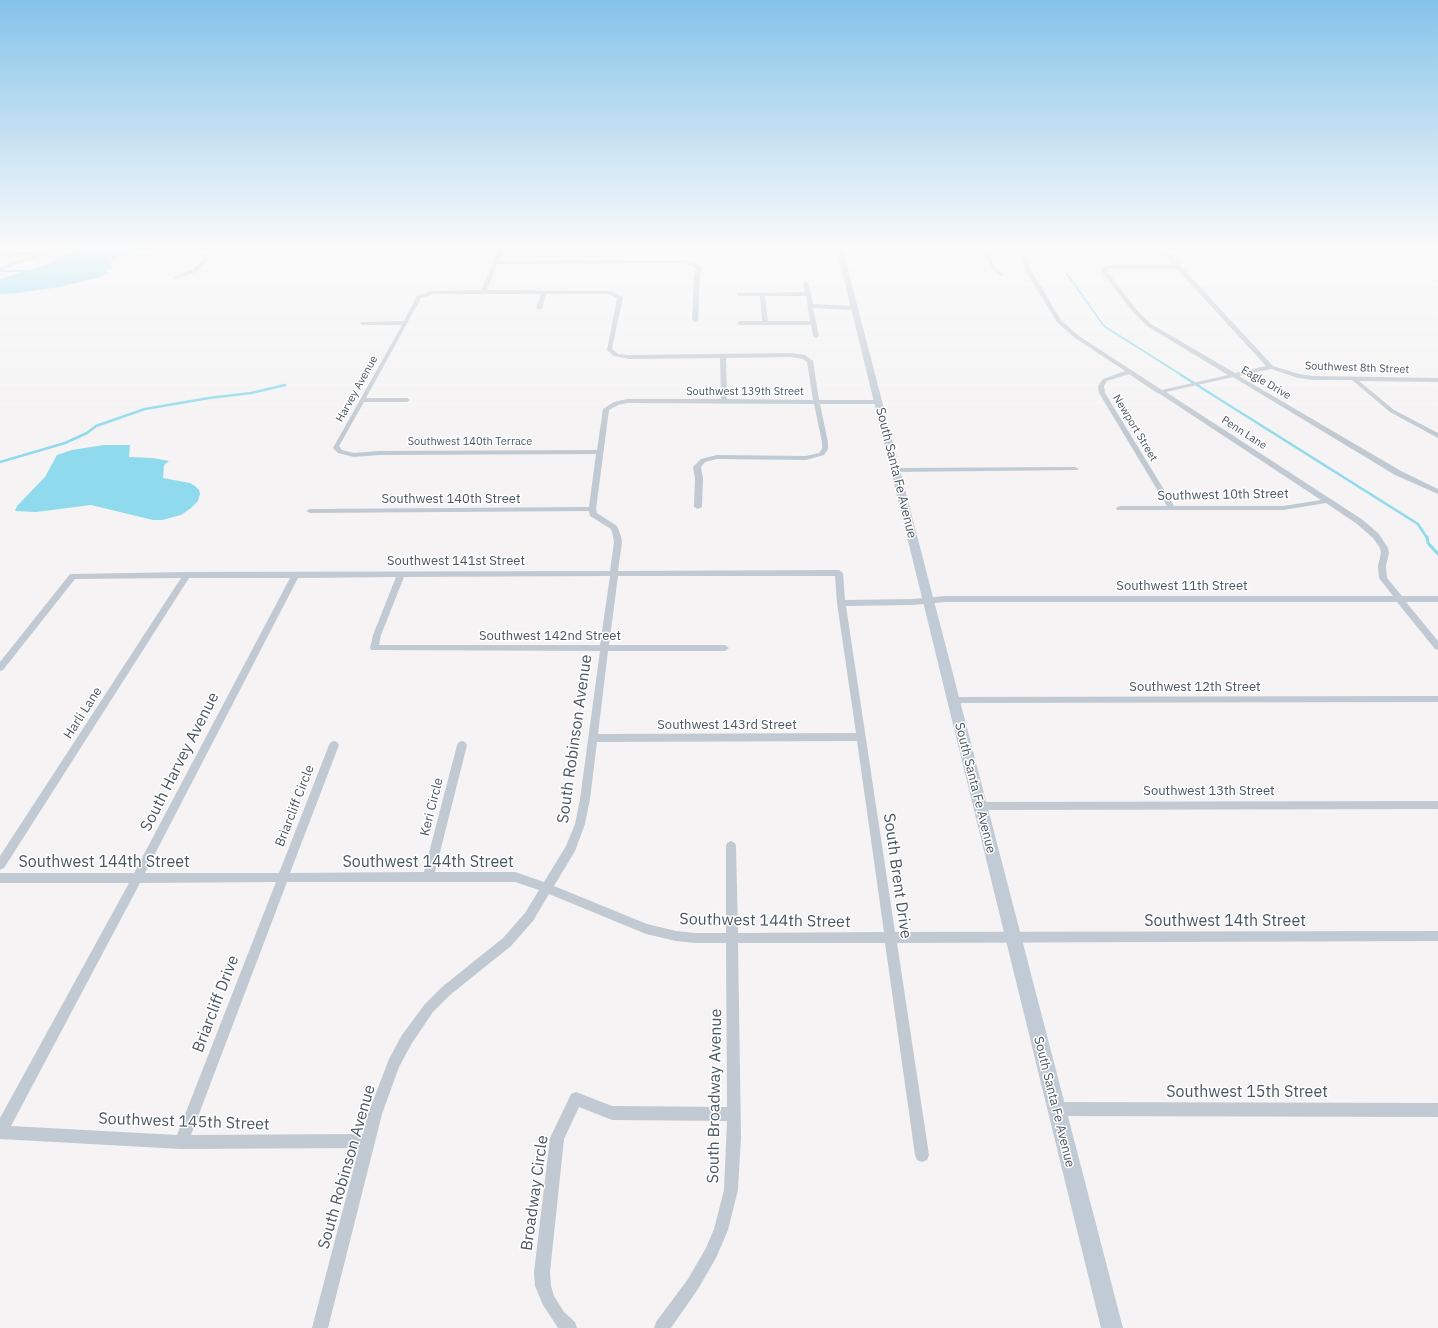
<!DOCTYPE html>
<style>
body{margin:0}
canvas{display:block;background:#f5f3f3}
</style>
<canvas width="1438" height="1328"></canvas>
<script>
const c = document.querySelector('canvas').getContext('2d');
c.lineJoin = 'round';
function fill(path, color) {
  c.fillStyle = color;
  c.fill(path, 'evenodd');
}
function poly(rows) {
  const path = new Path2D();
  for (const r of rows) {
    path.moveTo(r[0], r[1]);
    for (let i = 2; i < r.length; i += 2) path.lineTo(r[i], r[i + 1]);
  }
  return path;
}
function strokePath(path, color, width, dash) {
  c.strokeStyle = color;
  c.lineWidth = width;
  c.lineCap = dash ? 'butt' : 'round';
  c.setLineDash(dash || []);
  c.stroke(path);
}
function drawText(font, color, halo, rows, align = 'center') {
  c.font = font + ' "IBM Plex Sans",sans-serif';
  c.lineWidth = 3;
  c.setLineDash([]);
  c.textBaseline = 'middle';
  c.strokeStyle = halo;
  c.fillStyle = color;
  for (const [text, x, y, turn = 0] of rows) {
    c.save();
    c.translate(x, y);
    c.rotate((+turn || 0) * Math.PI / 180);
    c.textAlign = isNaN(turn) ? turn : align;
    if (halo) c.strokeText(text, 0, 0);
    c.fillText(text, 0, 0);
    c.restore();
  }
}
fill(poly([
 [88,247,165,247,137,251,120,256,109,264,112,267,106,272,110,273,100,277,59,287,18,293,0,294,0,279,42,266],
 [104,445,130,445,129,457,153,458,169,461,164,465,163,478,190,483,195,486,199,490,200,494,198,501,191,508,181,515,162,520,153,520,91,505,36,512,15,511,17,506,45,477,57,455,72,450]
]), '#90daee');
strokePath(poly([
 [981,247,995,270,1001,275],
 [0,271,27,271],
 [1067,274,1104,326,1183,376]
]), '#90daee', 2);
strokePath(poly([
 [1181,375,1418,524,1427,538],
 [0,462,65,443,87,433,96,426,145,409,209,398,251,393,285,385]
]), '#90daee', 2.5);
strokePath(poly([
 [1427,537,1428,543,1438,554]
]), '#90daee', 3);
fill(poly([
 [57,247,64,247,0,271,0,267,36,255,0,255,0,253,38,252,40,253,57,247],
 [211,247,215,247,212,255,196,272,174,279,174,277,192,270,208,254,211,247],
 [500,247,504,247,499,261,684,261,696,263,702,267,700,275,698,320,695,322,692,320,694,275,696,268,684,263,497,264,487,290,612,291,623,297,612,349,618,354,629,355,791,353,805,355,813,361,819,400,878,400,881,402,878,404,820,404,828,442,828,449,824,455,806,460,717,459,705,462,701,467,703,478,702,507,698,509,694,507,695,478,693,467,701,459,717,455,806,456,819,453,822,449,822,442,814,404,627,403,618,405,609,410,596,509,597,513,617,526,621,536,622,542,618,571,839,570,843,573,845,600,913,599,945,596,1393,596,1379,578,1378,566,1381,553,1380,548,1373,538,1357,524,1326,503,1283,510,1117,510,1116,508,1120,506,1167,506,1099,393,1098,386,1103,379,1125,371,1075,338,1057,322,1026,272,1018,247,1022,247,1032,272,1061,320,1079,336,1162,390,1228,375,1147,326,1132,311,1101,271,1104,267,1113,265,1174,265,1158,247,1163,247,1273,366,1299,374,1313,376,1438,378,1438,382,1359,381,1394,410,1438,433,1438,438,1390,412,1352,380,1313,380,1298,378,1271,369,1239,376,1401,471,1438,489,1438,494,1395,475,1233,377,1166,392,1363,520,1379,534,1388,548,1389,553,1386,566,1387,578,1402,596,1438,596,1438,602,1406,602,1438,641,1438,650,1435,649,1397,602,945,602,913,605,846,606,895,932,1438,931,1438,941,897,943,929,1155,927,1160,922,1162,917,1160,915,1155,885,943,738,943,741,1137,738,1190,728,1230,716,1258,698,1289,671,1328,654,1328,656,1322,688,1279,706,1248,714,1229,724,1190,727,1121,612,1120,579,1107,564,1139,550,1272,551,1286,554,1296,564,1312,575,1322,577,1328,558,1328,543,1305,535,1286,534,1272,550,1138,571,1094,576,1092,612,1106,727,1107,726,943,695,943,676,941,646,934,549,894,533,921,511,946,450,995,433,1012,412,1043,399,1067,382,1114,328,1328,312,1328,359,1148,181,1149,0,1139,0,1118,129,883,0,883,0,873,134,873,290,578,189,578,4,868,0,870,0,856,181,578,75,579,3,670,0,671,0,662,70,574,187,572,610,571,614,542,613,536,611,529,590,516,589,511,310,513,306,511,310,509,589,507,596,454,379,455,354,457,338,453,333,448,402,325,363,325,361,324,361,322,404,321,417,296,431,291,481,290,500,247],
 [1108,269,1177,269,1266,366,1235,373,1151,324,1136,309,1107,271,1108,269],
 [434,294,541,294,536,308,539,310,542,308,546,294,609,294,617,298,607,350,614,356,629,359,720,358,721,399,627,399,614,402,603,409,597,450,379,451,354,453,342,450,339,446,364,402,407,402,410,400,407,398,366,398,421,298,434,294],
 [791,357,803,359,807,362,813,400,727,399,726,358,791,357],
 [1129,374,1157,393,1160,394,1321,500,1283,506,1174,506,1105,393,1104,386,1107,381,1129,374],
 [610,576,600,645,379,645,381,635,404,577,610,576],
 [618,576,835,576,837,603,856,733,598,734,608,651,725,651,729,648,725,645,609,645,618,576],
 [396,577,373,635,370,648,371,650,600,651,580,799,575,824,566,846,544,882,515,872,435,872,467,745,465,742,462,741,459,742,457,745,424,872,290,873,339,745,337,742,334,741,331,742,329,745,279,873,145,873,298,578,396,577],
 [857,741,884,932,738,933,736,846,735,843,731,841,727,843,726,846,726,933,695,933,676,931,647,924,554,886,575,851,585,824,590,799,597,742,857,741],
 [276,882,177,1135,11,1126,140,883,276,882],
 [287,882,515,882,539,890,525,913,503,938,442,987,425,1004,402,1035,389,1059,368,1114,363,1134,191,1135,287,882],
 [806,282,809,284,813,304,853,306,856,308,853,310,813,308,819,336,816,338,813,336,811,325,740,325,737,323,740,321,762,321,760,296,739,296,737,295,737,293,805,292,803,284,806,282],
 [765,296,806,296,810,321,768,321,765,296],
 [1075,467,1079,469,1077,470,895,472,891,470,895,468,1075,467],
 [1438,696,1438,702,953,703,950,702,948,700,950,698,953,697,1438,696],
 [1438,801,1438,809,979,810,975,809,974,806,975,803,979,802,1438,801],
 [1055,1102,1438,1103,1438,1117,1055,1116,1050,1114,1048,1109,1050,1104,1055,1102]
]), '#c1cad2');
fill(poly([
 [836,247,842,247,1123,1328,1101,1328,836,247]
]), '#c1cbd6');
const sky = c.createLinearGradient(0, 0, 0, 433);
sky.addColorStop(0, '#85c3ea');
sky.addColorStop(0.57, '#fafafa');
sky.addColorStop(1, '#fafafa00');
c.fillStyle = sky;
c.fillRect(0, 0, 1438, 433);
drawText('11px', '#4a5661', '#fff', [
 ["Southwest 8th Street",1357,368,2],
 ["Eagle Drive",1266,383,30],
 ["Harvey Avenue",357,389,-61],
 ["Southwest 139th Street",745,392],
 ["Newport Street",1135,428,59],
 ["Penn Lane",1244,433,33],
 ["Southwest 140th Terrace",470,442]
]);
drawText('13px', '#4a5661', '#fff', [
 ["South Santa Fe Avenue",896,473,76],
 ["Southwest 10th Street",1223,495,-1],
 ["Southwest 140th Street",451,499],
 ["Southwest 141st Street",456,561],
 ["Southwest 11th Street",1182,586],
 ["Southwest 142nd Street",550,636],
 ["Southwest 12th Street",1195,687],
 ["Harli Lane",83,713,-57],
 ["Southwest 143rd Street",727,725],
 ["South Santa Fe Avenue",975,788,76],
 ["Southwest 13th Street",1209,791],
 ["Briarcliff Circle",295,806,-69],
 ["Keri Circle",432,807,-76],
 ["South Santa Fe Avenue",1054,1102,76]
]);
drawText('16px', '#4a5661', '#fff', [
 ["South Robinson Avenue",575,739,-82],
 ["South Harvey Avenue",180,762,-63],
 ["Southwest 144th Street",104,862],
 ["Southwest 144th Street",428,862],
 ["South Brent Drive",897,876,82],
 ["Southwest 144th Street",765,921,1],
 ["Southwest 14th Street",1225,921],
 ["Briarcliff Drive",216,1004,-69],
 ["Southwest 15th Street",1247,1092],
 ["South Broadway Avenue",715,1096,-89],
 ["Southwest 145th Street",184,1122,2],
 ["South Robinson Avenue",347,1167,-74],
 ["Broadway Circle",535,1193,-82]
]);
</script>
